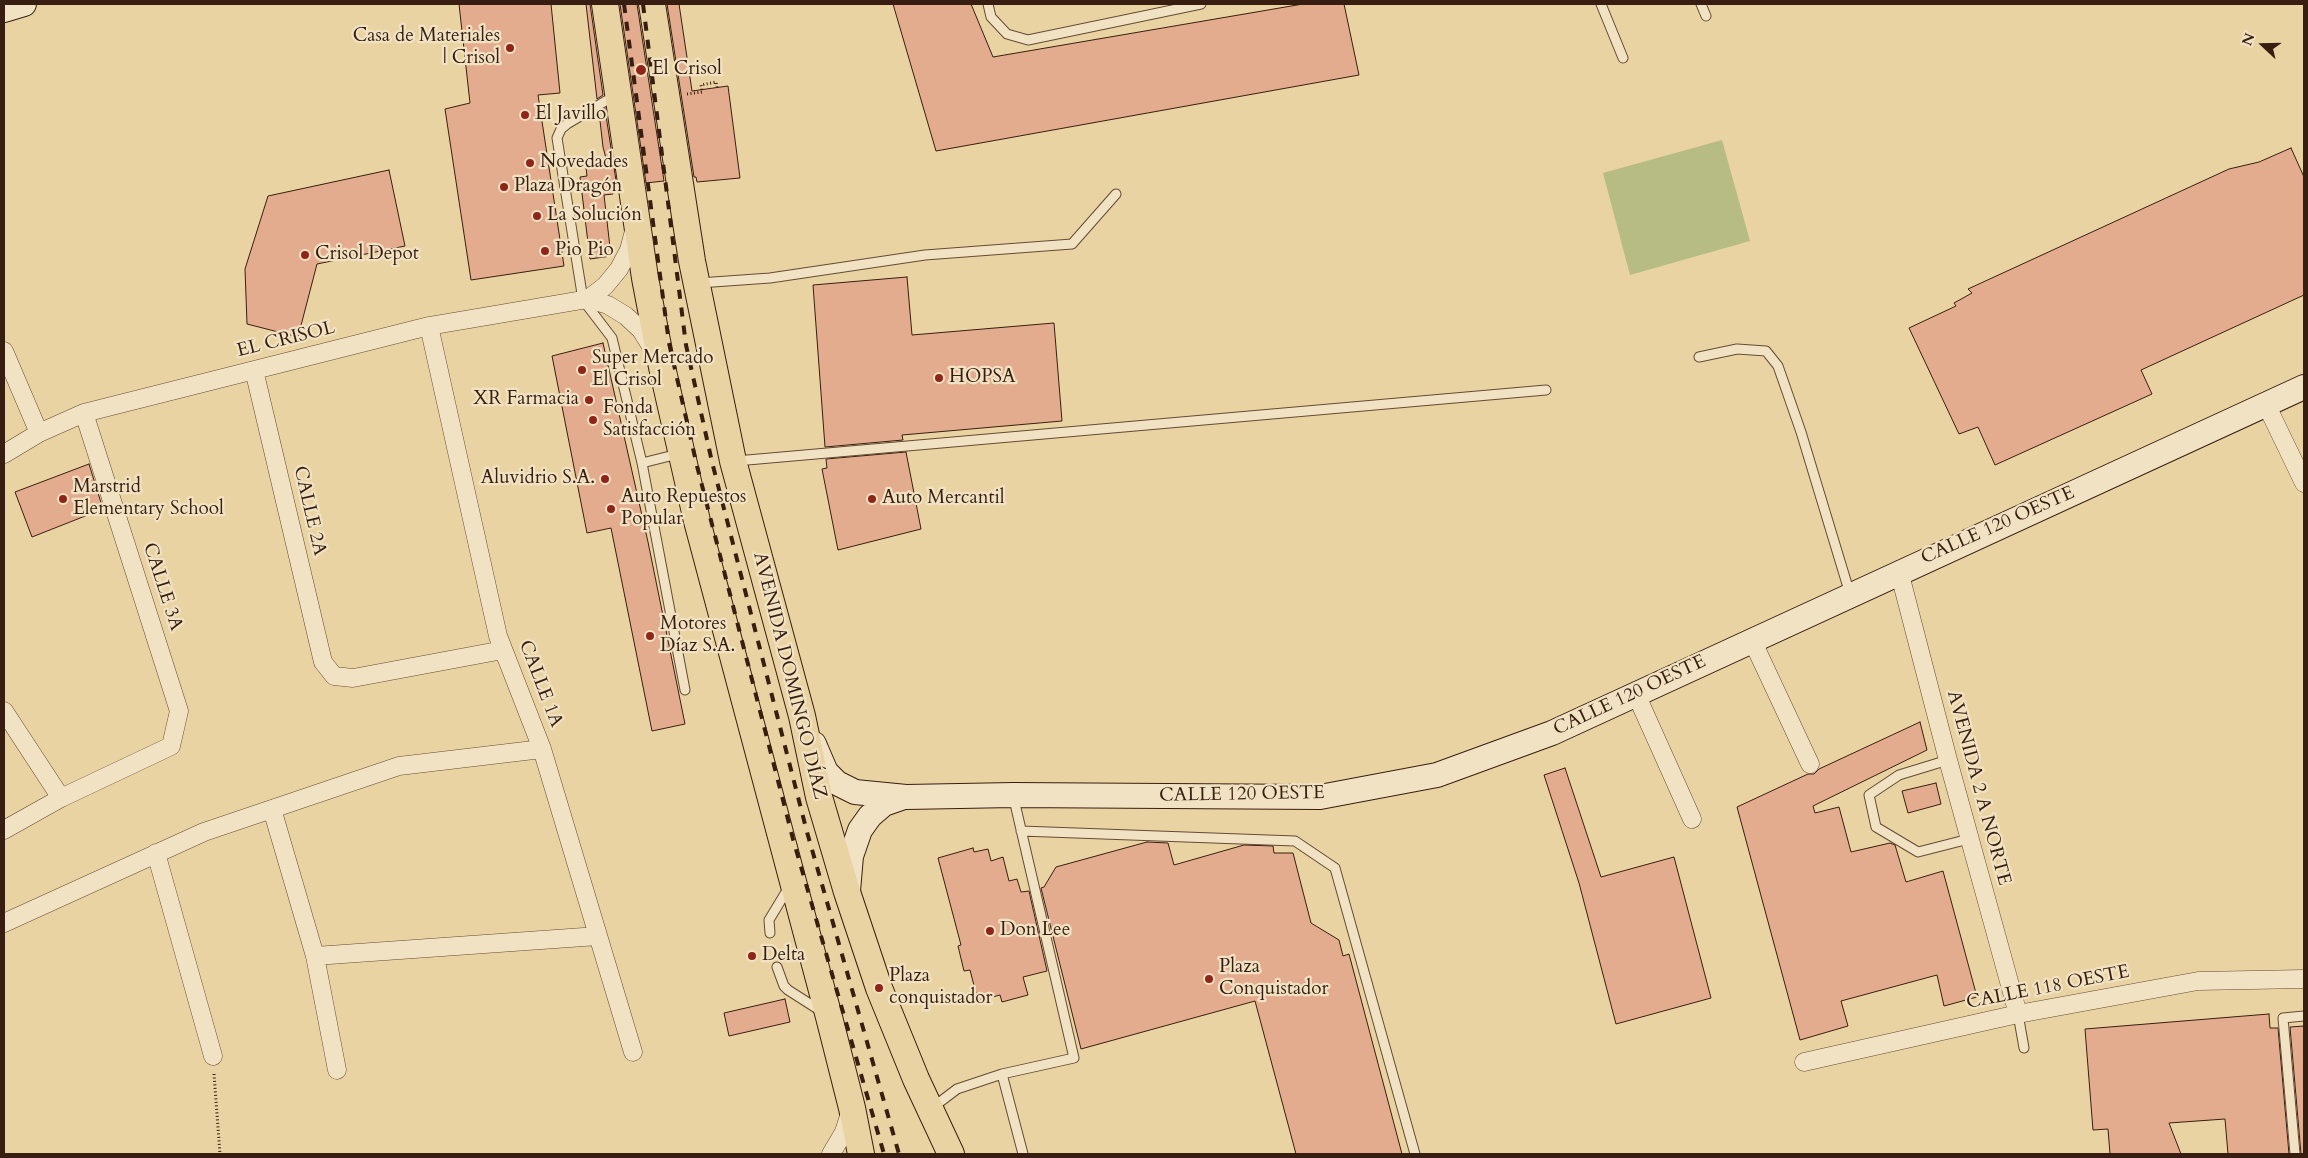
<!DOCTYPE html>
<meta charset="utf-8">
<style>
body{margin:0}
#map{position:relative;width:2308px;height:1158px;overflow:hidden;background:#ead3a2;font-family:Cardo,serif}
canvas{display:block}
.frame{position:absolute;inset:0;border:5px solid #371e10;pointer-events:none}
.north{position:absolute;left:2238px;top:20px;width:50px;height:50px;-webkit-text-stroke:4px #f1e2c3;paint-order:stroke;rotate:291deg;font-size:14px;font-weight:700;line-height:20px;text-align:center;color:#371e10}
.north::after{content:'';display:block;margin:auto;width:18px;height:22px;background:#371e10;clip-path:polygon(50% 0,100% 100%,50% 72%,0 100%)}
</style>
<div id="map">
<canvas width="2308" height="1158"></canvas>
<div class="frame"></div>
<div class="north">N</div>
</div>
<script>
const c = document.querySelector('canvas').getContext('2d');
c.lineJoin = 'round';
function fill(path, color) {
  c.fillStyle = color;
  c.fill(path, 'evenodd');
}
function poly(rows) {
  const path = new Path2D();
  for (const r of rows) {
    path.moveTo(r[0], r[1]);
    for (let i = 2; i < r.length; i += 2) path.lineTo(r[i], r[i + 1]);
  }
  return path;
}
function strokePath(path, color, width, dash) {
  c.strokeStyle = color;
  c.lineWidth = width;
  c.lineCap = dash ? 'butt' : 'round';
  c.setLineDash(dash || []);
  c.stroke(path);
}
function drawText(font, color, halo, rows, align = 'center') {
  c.font = font + ' Cardo,serif';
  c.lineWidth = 4.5;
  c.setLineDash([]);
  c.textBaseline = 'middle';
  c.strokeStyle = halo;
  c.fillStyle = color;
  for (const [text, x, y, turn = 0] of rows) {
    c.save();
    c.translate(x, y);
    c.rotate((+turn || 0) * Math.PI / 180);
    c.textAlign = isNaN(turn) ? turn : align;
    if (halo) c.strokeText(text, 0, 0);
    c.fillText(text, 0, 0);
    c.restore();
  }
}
fill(poly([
 [1722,140,1750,241,1630,275,1603,173]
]), '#b7bc85');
const building = poly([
 [459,4,551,4,560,93,538,95,564,266,471,280,445,109,470,103,459,4],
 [586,4,590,4,603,95,597,99,586,4],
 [620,4,637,4,664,181,646,183,620,4],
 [667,4,679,4,692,91,728,86,740,178,697,182,696,177,694,177,667,4],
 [893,4,971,4,993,57,1303,4,1344,4,1359,75,936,151,893,4],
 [605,109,617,187,612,187,613,194,604,195,611,256,590,259,580,177,587,176,586,168,608,166,603,147,599,112,605,109],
 [2291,148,2304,177,2304,295,2141,370,2152,394,1995,465,1978,427,1959,434,1909,328,1956,306,1954,303,1972,293,1968,289,2229,169,2259,162,2291,148],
 [389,170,405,246,317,264,298,337,247,324,245,269,268,196,389,170],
 [907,277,912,335,1054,323,1062,421,902,435,903,440,825,447,813,285,907,277],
 [603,343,648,542,685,724,652,731,611,528,587,533,552,356,603,343],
 [906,452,921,529,838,550,822,469,827,468,826,459,906,452],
 [89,464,103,509,32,537,15,492,89,464],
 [1920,722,1927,750,1813,806,1815,813,1839,807,1851,852,1890,843,1895,845,1906,882,1943,871,1977,997,1944,1006,1937,975,1841,1001,1848,1026,1800,1040,1737,807,1808,774,1814,774,1819,769,1920,722],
 [1565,768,1601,877,1674,857,1711,998,1616,1024,1579,883,1544,775,1565,768],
 [1936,783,1941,804,1908,813,1902,791,1936,783],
 [1147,842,1168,843,1174,865,1244,845,1273,846,1274,853,1293,853,1311,923,1339,940,1343,956,1349,954,1402,1154,1296,1154,1255,1001,1081,1049,1041,888,1044,887,1056,867,1147,842],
 [973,848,974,852,988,849,991,861,1003,857,1009,881,1017,879,1021,892,1029,891,1047,971,1023,977,1028,995,1002,1002,1000,995,978,1001,970,970,964,971,958,946,961,945,938,858,973,848],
 [785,999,790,1022,729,1036,724,1013,785,999],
 [2269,1014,2270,1028,2278,1028,2289,1154,2228,1154,2225,1119,2169,1123,2181,1154,2110,1154,2108,1129,2093,1130,2085,1029,2269,1014],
 [2304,1026,2304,1154,2301,1154,2290,1027,2304,1026]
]);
fill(building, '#e4ac8e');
strokePath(building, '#371e10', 1);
const lane = poly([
 [988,4,991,17,1007,34,1028,40,1201,4],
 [1601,4,1623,58],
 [1701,4,1706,16],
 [614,96,567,124,561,129,557,138,583,300,612,338,642,463,685,690],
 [699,283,770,278,925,255,1072,244,1116,194],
 [1699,357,1737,349,1766,351,1778,366,1801,432,1850,594],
 [736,461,1546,390],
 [642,463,678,454],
 [1948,760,1899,775,1869,795,1876,827,1918,852,1969,839],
 [1021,831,1295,841,1335,868,1415,1154],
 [770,933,769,920,789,887],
 [777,967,784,986,788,990,821,1011],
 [2018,1014,2024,1048],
 [1002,1074,1023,1154],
 [932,1108,957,1089,1002,1074,1074,1058,1013,795],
 [2295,1154,2283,1018,2304,1016]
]);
const street = poly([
 [588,299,608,305,626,316,641,330,654,351],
 [429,326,498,636,542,749,633,1052],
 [4,351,39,433],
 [254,370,323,662,334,676,353,678,503,650],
 [2266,404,2304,483],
 [4,454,39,433,84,413,429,326,588,299,605,286,619,269,629,250,634,231],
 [1899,571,1948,760,2018,1014],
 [1752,640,1810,764],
 [1636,694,1692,819],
 [4,711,61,798],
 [272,809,315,956,337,1070],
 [4,830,61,798,171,746,179,711,84,413],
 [156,853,213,1056],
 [4,923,204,832,399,766,542,749],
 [315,956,598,936],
 [1804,1062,2018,1014,2198,981,2304,979],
 [831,1154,844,1132,851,1110]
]);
const secondary = poly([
 [4,10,24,4],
 [814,744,826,772,837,783,855,792,906,797,1013,795,1320,797,1437,775,1552,733,2304,387],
 [848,891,851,856,860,830,870,816,884,804,904,797]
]);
const primary = poly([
 [605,4,645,278,662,367,697,521,829,1017,852,1108,861,1154],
 [652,4,692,261,733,461,802,716,819,797,847,892,879,988,916,1079,951,1154]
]);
strokePath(lane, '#644b34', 11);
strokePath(street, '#644b34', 19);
strokePath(secondary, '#371e10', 26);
strokePath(primary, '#371e10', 28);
strokePath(poly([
 [687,94,702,92,701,85,716,82,717,87],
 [214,1074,220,1154]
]), '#371e10', 3, [1, 2.5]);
strokePath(lane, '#f1e2c3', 9);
strokePath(street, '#f1e2c3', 18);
strokePath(secondary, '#f1e2c3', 24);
strokePath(primary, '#ead3a2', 26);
strokePath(poly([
 [624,4,669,343,697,466,793,839,884,1154],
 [643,4,686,345,712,462,807,832,899,1154]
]), '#371e10', 4, [9, 9]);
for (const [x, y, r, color] of [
 [510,48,5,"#8f2418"],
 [641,70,6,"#8f2418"],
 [525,115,5,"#8f2418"],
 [530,163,5,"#8f2418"],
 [504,187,5,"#8f2418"],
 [537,216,5,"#8f2418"],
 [545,251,5,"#8f2418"],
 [305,255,5,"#8f2418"],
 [582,370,5,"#8f2418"],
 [939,378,5,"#8f2418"],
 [589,400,5,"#8f2418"],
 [593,420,5,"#8f2418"],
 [605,479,5,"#8f2418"],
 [63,499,5,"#8f2418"],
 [872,499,5,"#8f2418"],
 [611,509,5,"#8f2418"],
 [650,636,5,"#8f2418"],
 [990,931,5,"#8f2418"],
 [752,956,5,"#8f2418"],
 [1209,979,5,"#8f2418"],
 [879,988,5,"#8f2418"]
]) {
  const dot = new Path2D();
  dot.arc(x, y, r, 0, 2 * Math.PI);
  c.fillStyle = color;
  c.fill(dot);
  strokePath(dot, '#f1e2c3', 2);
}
drawText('19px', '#371e10', '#f1e2c3', [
 ["Casa de Materiales",500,37,"right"],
 ["| Crisol",500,59,"right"],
 ["El Crisol",652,70],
 ["El Javillo",535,115],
 ["Novedades",540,163],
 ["Plaza Dragón",514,187],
 ["La Solución",547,216],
 ["Pio Pio",555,251],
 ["Crisol Depot",315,255],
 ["Super Mercado",592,359],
 ["El Crisol",592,381],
 ["HOPSA",949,378],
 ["XR Farmacia",579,400,"right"],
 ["Fonda",603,409],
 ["Satisfacción",603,431],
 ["Aluvidrio S.A.",595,479,"right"],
 ["Marstrid",73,488],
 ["Elementary School",73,510],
 ["Auto Repuestos",621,498],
 ["Popular",621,520],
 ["Auto Mercantil",882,499],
 ["Motores",660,625],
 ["Díaz S.A.",660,647],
 ["Don Lee",1000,931],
 ["Delta",762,956],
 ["Plaza",1219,968],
 ["Conquistador",1219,990],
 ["Plaza",889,977],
 ["conquistador",889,999]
], 'left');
drawText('19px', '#371e10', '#f1e2c3', [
 ["EL CRISOL",286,340,-14],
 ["CALLE 2A",309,511,77],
 ["CALLE 120 OESTE",1998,526,-24],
 ["CALLE 3A",162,587,72],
 ["AVENIDA DOMINGO DÍAZ",789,676,76],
 ["CALLE 1A",540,684,69],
 ["CALLE 120 OESTE",1630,696,-25],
 ["AVENIDA 2 A NORTE",1978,788,75],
 ["CALLE 120 OESTE",1242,795,-1],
 ["CALLE 118 OESTE",2048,988,-11]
]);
</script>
